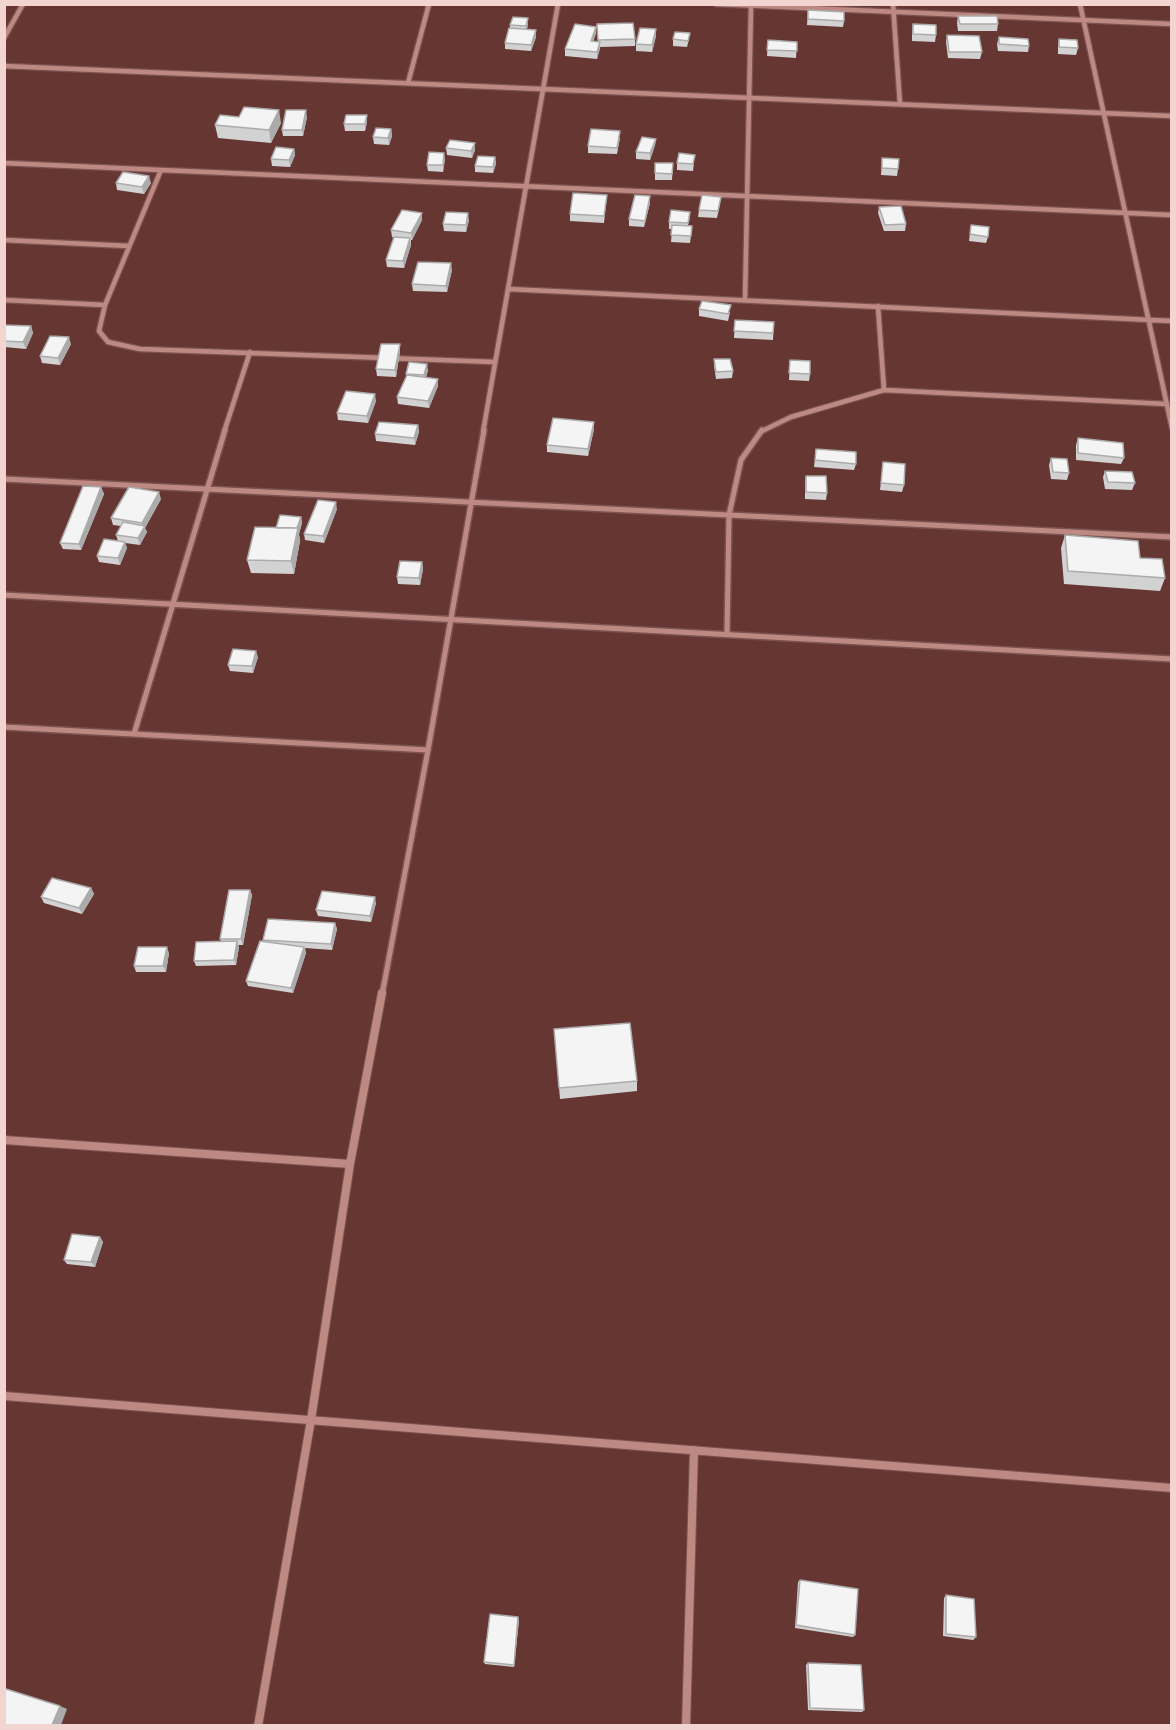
<!DOCTYPE html>
<style>
body{margin:0}
#map{position:relative;width:1176px;height:1730px;overflow:hidden;background:#653632;font-family:Georgia,serif}
canvas{display:block}
.frame{position:absolute;inset:0;border:6px solid #f2d4d1;pointer-events:none}
</style>
<div id="map">
<canvas width="1176" height="1730"></canvas>
<div class="frame"></div>
</div>
<script>
const c = document.querySelector('canvas').getContext('2d');
c.lineJoin = 'round';
function poly(rows) {
  const path = new Path2D();
  for (const r of rows) {
    path.moveTo(r[0], r[1]);
    for (let i = 2; i < r.length; i += 2) path.lineTo(r[i], r[i + 1]);
  }
  return path;
}
function strokePath(path, color, width, dash) {
  c.strokeStyle = color;
  c.lineWidth = width;
  c.lineCap = dash ? 'butt' : 'round';
  c.setLineDash(dash || []);
  c.stroke(path);
}
function fill(path, color) {
  c.fillStyle = color;
  c.fill(path, 'evenodd');
}
const streetFar2 = poly([
 [716,4,1172,24],
 [893,4,900,104],
 [1080,4,1172,428],
 [4,38,23,4],
 [4,66,1172,116],
 [408,83,429,4],
 [4,163,1172,215],
 [161,170,105,305,99,331,108,342,140,349,495,362],
 [4,240,129,246],
 [508,289,1172,321],
 [4,300,105,305],
 [745,300,751,6],
 [878,306,884,390],
 [224,432,250,352],
 [483,432,558,4],
 [760,432,791,417,884,390,1167,404]
]);
const streetFar1 = poly([
 [4,479,1172,537],
 [4,595,1172,659],
 [727,634,729,515,741,460,762,430],
 [4,727,428,750],
 [134,734,225,430],
 [382,995,428,750,484,430]
]);
const street = poly([
 [4,1140,350,1164],
 [4,1396,1172,1488],
 [258,1726,311,1420,350,1164,382,993],
 [686,1726,694,1450]
]);
strokePath(streetFar2, '#7b5350', 7);
strokePath(streetFar1, '#7b5350', 8);
strokePath(street, '#7b5350', 10);
strokePath(streetFar2, '#bf8983', 4.5);
strokePath(streetFar1, '#bf8983', 5);
strokePath(street, '#bf8983', 8);
fill(poly([
 [808,10,844,21,843,27,807,25],
 [958,16,998,24,997,31,958,31,957,23],
 [528,24,527,29,536,30,536,37,531,51,505,49,505,43,510,28,510,25],
 [597,24,635,39,635,46,600,47,597,59,565,56,565,49,596,27,596,33,593,42,598,42],
 [913,24,936,35,935,42,912,41,912,31],
 [656,29,656,36,652,52,636,51,636,44],
 [947,35,982,52,980,59,948,58,946,42],
 [999,37,1029,46,1028,52,998,51,997,44],
 [673,39,689,39,687,47,673,46],
 [1059,39,1078,48,1076,55,1058,54,1058,46],
 [768,40,797,42,796,58,767,56],
 [307,117,303,136,283,136,282,130],
 [367,122,365,131,345,131,344,124],
 [281,123,271,143,218,138,215,125],
 [391,129,392,136,389,145,374,144,373,137],
 [620,138,617,154,588,153,588,146],
 [656,139,655,145,650,160,636,159,636,152],
 [475,143,475,150,472,158,447,155,446,148],
 [294,149,295,155,290,167,272,166,271,159],
 [495,157,496,164,493,173,475,172,475,166],
 [882,158,898,169,897,176,881,175],
 [445,159,443,172,428,171,427,165],
 [694,162,693,171,677,170,677,163],
 [655,163,673,163,672,180,655,180],
 [116,183,151,183,144,194,117,190],
 [607,195,604,223,570,221,570,214],
 [650,196,650,203,644,227,629,226,629,219],
 [720,204,717,218,698,217,699,210],
 [879,207,906,224,905,231,884,231,878,213],
 [690,218,688,225,692,226,690,243,671,242,672,229,669,229,669,222],
 [422,220,412,240,411,240,411,245,404,268,387,267,386,260,394,238,392,237,391,230],
 [469,220,466,232,444,231,443,224],
 [971,225,988,237,986,243,969,241],
 [452,270,447,292,413,291,412,284],
 [699,309,730,312,728,321,699,316],
 [735,320,774,322,773,340,734,338],
 [4,325,31,326,33,333,26,349,4,347],
 [71,344,60,365,42,363,40,356],
 [400,344,400,351,396,377,377,376,376,369],
 [714,359,733,371,732,378,716,379,714,366],
 [790,360,810,374,809,381,789,380],
 [428,370,426,377,438,379,438,386,429,408,398,404,397,397,406,377,406,374],
 [376,401,368,423,338,420,337,413],
 [594,422,594,429,588,456,547,452,547,445],
 [418,425,419,432,415,445,376,441,375,434],
 [1078,438,1124,458,1121,464,1076,460,1076,445],
 [816,449,856,464,854,470,814,467],
 [1051,458,1069,473,1067,480,1051,479,1049,465],
 [883,462,904,485,902,492,880,490],
 [1105,471,1135,483,1132,490,1105,489,1103,477],
 [806,476,827,493,826,500,805,499,805,482],
 [101,487,104,494,81,550,63,549,60,543],
 [161,499,145,528,147,532,140,545,125,543,127,548,120,565,99,562,97,556,118,541,116,535,121,526,113,525,111,518],
 [337,509,324,543,305,540,304,534],
 [301,517,302,523,299,534,300,541,294,574,251,573,247,560,276,528],
 [1065,535,1140,558,1165,578,1160,591,1064,584,1061,548],
 [422,562,423,569,420,585,398,584,397,577],
 [258,657,253,673,230,671,228,665],
 [91,888,94,894,82,914,44,903,41,897],
 [250,890,252,895,243,945,238,945,239,947,236,965,196,966,194,961,221,941,220,939],
 [376,903,371,922,318,916,316,910],
 [335,923,337,929,332,950,305,948,306,953,293,993,248,986,246,981,263,940],
 [169,953,166,972,136,972,134,966],
 [554,1029,637,1081,637,1091,560,1099],
 [100,1237,103,1242,95,1267,67,1264,64,1260],
 [800,1580,855,1635,853,1637,795,1628,798,1582],
 [946,1595,976,1637,973,1640,943,1636,944,1598],
 [519,1620,514,1667,485,1664,484,1662],
 [808,1663,864,1710,862,1712,808,1710,806,1665]
]), '#d2d2d2');
fill(poly([
 [528,18,528,24,526,33,526,26],
 [596,27,596,33,591,48,591,41],
 [656,29,656,36,652,52,652,45],
 [536,30,536,37,531,51,531,45],
 [600,42,600,49,597,59,597,52],
 [279,110,281,123,271,143,269,130],
 [306,110,307,117,303,136,302,130],
 [367,115,367,122,365,131,365,124],
 [391,129,392,136,389,145,388,138],
 [656,139,655,145,650,160,650,153],
 [475,143,475,150,472,158,471,151],
 [294,149,295,155,290,167,289,160],
 [444,153,445,159,443,172,443,165],
 [495,157,496,164,493,173,493,167],
 [149,176,151,183,144,194,142,187],
 [650,196,650,203,644,227,645,221],
 [422,213,422,220,412,240,411,233],
 [468,213,469,220,466,232,466,225],
 [410,238,411,245,404,268,403,261],
 [451,263,452,270,447,292,446,286],
 [31,326,33,333,26,349,23,342],
 [69,337,71,344,60,365,58,358],
 [400,344,400,351,396,377,395,370],
 [427,364,428,370,425,382,424,375],
 [438,379,438,386,429,408,428,401],
 [375,394,376,401,368,423,367,416],
 [594,422,594,429,588,456,588,449],
 [418,425,419,432,415,445,414,438],
 [101,487,104,494,81,550,79,544],
 [159,492,161,499,145,528,147,532,140,545,138,538,143,528,142,523],
 [336,502,337,509,324,543,323,536],
 [301,517,302,523,299,534,300,541,294,574,291,561,296,532],
 [125,542,127,548,120,565,118,558],
 [422,562,423,569,420,585,419,578],
 [256,651,258,657,253,673,252,666],
 [91,888,94,894,82,914,79,908],
 [250,890,252,895,243,945,241,939],
 [375,897,376,903,371,922,370,916],
 [335,923,337,929,332,950,331,944],
 [237,941,239,947,236,965,234,960],
 [167,947,169,953,166,972,163,966],
 [304,947,306,953,293,993,291,988],
 [100,1237,103,1242,95,1267,91,1262],
 [518,1617,519,1620,514,1667,514,1665],
 [60,1706,67,1709,61,1725,52,1725]
]), '#ababab');
const building = poly([
 [808,10,844,12,844,21,808,19,808,10],
 [958,16,997,16,998,24,960,24,958,16],
 [513,17,528,18,526,26,510,25,513,17],
 [633,23,635,39,598,40,597,24,633,23],
 [575,24,596,27,591,41,600,42,597,52,565,49,575,24],
 [913,24,936,25,936,35,913,34,913,24],
 [509,28,536,30,531,45,505,43,509,28],
 [640,28,656,29,652,45,636,44,640,28],
 [675,32,690,33,688,41,673,39,675,32],
 [947,35,979,36,982,52,949,52,947,35],
 [999,37,1028,39,1029,46,999,44,999,37],
 [1059,39,1077,40,1078,48,1059,47,1059,39],
 [768,40,797,42,797,51,767,50,768,40],
 [244,107,279,110,269,130,215,125,220,115,239,117,244,107],
 [286,110,306,110,302,130,282,130,286,110],
 [346,115,367,115,365,124,344,124,346,115],
 [376,128,391,129,388,138,373,137,376,128],
 [591,129,620,131,617,148,588,146,591,129],
 [642,137,656,139,650,153,636,152,642,137],
 [450,140,475,143,471,151,446,148,450,140],
 [276,147,294,149,289,160,271,159,276,147],
 [429,152,444,153,443,165,427,165,429,152],
 [679,153,695,155,693,164,677,163,679,153],
 [478,156,495,157,493,167,475,166,478,156],
 [882,158,899,159,898,169,882,168,882,158],
 [655,163,673,163,672,174,655,173,655,163],
 [123,172,149,176,142,187,116,183,123,172],
 [573,193,607,195,604,216,570,214,573,193],
 [635,195,650,196,645,221,629,219,635,195],
 [702,195,721,197,718,211,699,210,702,195],
 [901,206,906,224,885,225,879,207,901,206],
 [402,210,422,213,411,233,391,230,402,210],
 [671,210,690,212,688,223,669,222,671,210],
 [446,212,468,213,466,225,443,224,446,212],
 [672,225,692,226,691,236,671,235,672,225],
 [971,225,989,227,988,237,970,234,971,225],
 [394,237,410,238,403,261,386,260,394,237],
 [418,262,451,263,446,286,412,284,418,262],
 [702,301,731,305,728,314,699,309,702,301],
 [735,320,774,322,773,333,734,331,735,320],
 [4,325,31,326,23,342,4,341,4,325],
 [50,336,69,337,58,358,40,356,50,336],
 [381,344,400,344,395,370,376,369,381,344],
 [714,359,730,359,733,371,716,372,714,359],
 [790,360,810,361,810,374,789,373,790,360],
 [409,362,427,364,424,375,406,374,409,362],
 [407,375,438,379,428,401,397,397,407,375],
 [346,391,375,394,367,416,337,413,346,391],
 [553,418,594,422,588,449,547,445,553,418],
 [379,422,418,425,414,438,375,434,379,422],
 [1078,438,1123,443,1124,458,1078,453,1078,438],
 [816,449,856,452,856,464,815,460,816,449],
 [1051,458,1067,459,1069,473,1053,472,1051,458],
 [883,462,905,464,904,485,881,483,883,462],
 [1105,471,1132,472,1135,483,1108,482,1105,471],
 [806,476,826,476,827,493,806,492,806,476],
 [83,486,101,487,79,544,60,543,83,486],
 [129,487,159,492,142,523,111,518,129,487],
 [318,500,336,502,323,536,304,534,318,500],
 [280,515,301,517,297,528,276,528,280,515],
 [123,522,145,526,138,538,116,535,123,522],
 [255,527,298,528,291,561,247,560,255,527],
 [1065,535,1138,541,1140,558,1162,559,1165,578,1068,571,1065,535],
 [104,539,125,542,118,558,97,556,104,539],
 [400,561,422,562,419,578,397,577,400,561],
 [233,649,256,651,252,666,228,665,233,649],
 [52,878,91,888,79,908,41,897,52,878],
 [229,890,250,890,241,939,220,939,229,890],
 [322,891,375,897,370,916,316,910,322,891],
 [268,919,335,923,331,944,263,940,268,919],
 [237,941,234,960,194,961,196,942,237,941],
 [260,941,304,947,291,988,246,981,260,941],
 [138,947,167,947,163,966,134,966,138,947],
 [630,1023,637,1081,559,1088,554,1029,630,1023],
 [72,1234,100,1237,91,1262,64,1260,72,1234],
 [800,1580,858,1589,855,1635,796,1625,800,1580],
 [946,1595,974,1599,976,1637,946,1634,946,1595],
 [490,1614,518,1617,514,1665,484,1662,490,1614],
 [808,1663,861,1665,864,1710,810,1708,808,1663],
 [6,1689,60,1706,52,1725,4,1725,4,1692,6,1689]
]);
fill(building, '#f4f4f4');
strokePath(building, '#ababab', 1.5);
</script>
